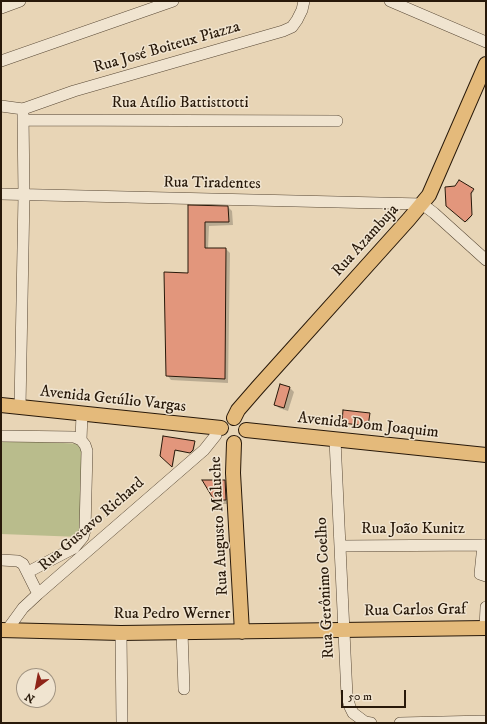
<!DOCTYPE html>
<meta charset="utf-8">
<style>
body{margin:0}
#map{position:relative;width:487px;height:724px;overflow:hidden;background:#e8d5b6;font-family:"IM FELL DW Pica",serif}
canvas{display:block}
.frame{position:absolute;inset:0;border:2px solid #28190a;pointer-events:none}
.north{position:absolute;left:16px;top:668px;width:40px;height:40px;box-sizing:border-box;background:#f0e4d0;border:1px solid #a09381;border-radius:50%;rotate:212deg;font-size:11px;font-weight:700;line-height:16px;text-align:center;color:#28190a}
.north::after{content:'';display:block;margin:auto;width:14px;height:18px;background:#8f2418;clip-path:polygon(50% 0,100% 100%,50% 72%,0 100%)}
.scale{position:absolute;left:341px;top:690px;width:65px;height:18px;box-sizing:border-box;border:2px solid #28190a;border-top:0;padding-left:5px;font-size:12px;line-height:14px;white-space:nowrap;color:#28190a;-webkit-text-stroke:3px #f0e4d0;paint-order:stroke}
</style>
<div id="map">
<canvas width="487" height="724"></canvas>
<div class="frame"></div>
<div class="north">N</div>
<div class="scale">50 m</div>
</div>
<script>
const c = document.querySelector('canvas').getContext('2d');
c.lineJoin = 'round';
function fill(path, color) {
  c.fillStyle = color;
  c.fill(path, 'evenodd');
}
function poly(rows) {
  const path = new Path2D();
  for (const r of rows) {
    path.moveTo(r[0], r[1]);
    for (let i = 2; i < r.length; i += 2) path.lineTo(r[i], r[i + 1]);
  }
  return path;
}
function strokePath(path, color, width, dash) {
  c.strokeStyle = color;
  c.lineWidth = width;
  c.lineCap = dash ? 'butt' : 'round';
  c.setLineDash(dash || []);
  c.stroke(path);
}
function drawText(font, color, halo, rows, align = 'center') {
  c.font = font + ' "IM FELL DW Pica",serif';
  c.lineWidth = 3;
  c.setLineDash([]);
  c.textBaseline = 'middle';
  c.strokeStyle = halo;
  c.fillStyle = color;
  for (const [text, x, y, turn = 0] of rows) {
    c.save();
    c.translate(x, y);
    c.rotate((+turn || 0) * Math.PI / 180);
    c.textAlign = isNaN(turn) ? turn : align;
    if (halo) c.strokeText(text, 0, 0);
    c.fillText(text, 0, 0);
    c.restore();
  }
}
fill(poly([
 [1,440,84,444,81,537,1,534]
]), '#b9bc8c');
fill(poly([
 [473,190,474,191,471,195,472,216,467,222,447,206],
 [189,206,228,207,232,211,233,225,209,226,208,249,226,249,230,253,228,383,171,380,167,375,189,274],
 [281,385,290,388,294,392,288,411,279,408,275,404],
 [369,414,370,415,369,426,344,423],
 [194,442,195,443,194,451,191,453,175,451,173,467,161,456],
 [224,481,229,485,230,504,219,504,214,500]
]), '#0003');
const building = poly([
 [459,180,474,189,471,193,472,215,465,222,446,206,445,187,455,186,459,180],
 [188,205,228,206,229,222,205,222,205,248,226,248,225,379,166,376,164,272,188,273,188,205],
 [280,384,290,387,284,408,274,405,280,384],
 [343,410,370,413,368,426,342,423,343,410],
 [163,436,195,441,193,450,190,453,175,450,172,467,160,456,163,436],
 [202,480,225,480,226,500,214,500,202,480]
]);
fill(building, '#e2967c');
strokePath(building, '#28190a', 1);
const minor = poly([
 [390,1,486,42],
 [1,8,20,1],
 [1,61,173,1],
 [1,106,23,109],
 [23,109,74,91,283,31,292,27,297,20,302,10,304,1],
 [23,120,337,121],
 [1,194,422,204,434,213,486,260],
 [20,407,24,195,23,114],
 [1,436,74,437,81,440,85,445,87,451,85,530,83,537,74,548,28,572],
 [81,440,82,414],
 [335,440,347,696,350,707,353,713,365,722,371,723],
 [483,545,480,574,486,576],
 [340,546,486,545],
 [1,560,18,561,23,564,38,594],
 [485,628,486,607],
 [7,630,23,608,38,594,204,450,216,435,216,430,213,427],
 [182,632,184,689],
 [121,633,122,723],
 [400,723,486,721]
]);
const major = poly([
 [1,405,221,428],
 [234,418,238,410,258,387,409,219,429,195,486,64],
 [246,430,486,455],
 [234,443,233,473,242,632],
 [1,630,121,633,486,628]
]);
strokePath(minor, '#584835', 12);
strokePath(major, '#28190a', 16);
strokePath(minor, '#f0e4d0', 11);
strokePath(major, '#e4ba7b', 14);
drawText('16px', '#28190a', '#f0e4d0', [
 ["Rua José Boiteux Piazza",167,48,-16],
 ["Rua Atílio Battisttotti",180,104],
 ["Rua Tiradentes",212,184,1],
 ["Rua Azambuja",366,241,-48],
 ["Avenida Getúlio Vargas",113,400,6],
 ["Avenida Dom Joaquim",368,426,6],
 ["Rua Gustavo Richard",92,525,-41],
 ["Rua Augusto Maluche",220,526,-93],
 ["Rua João Kunitz",413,530],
 ["Rua Gerônimo Coelho",326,588,-93],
 ["Rua Carlos Graf",415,611,-1],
 ["Rua Pedro Werner",172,615]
]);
</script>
